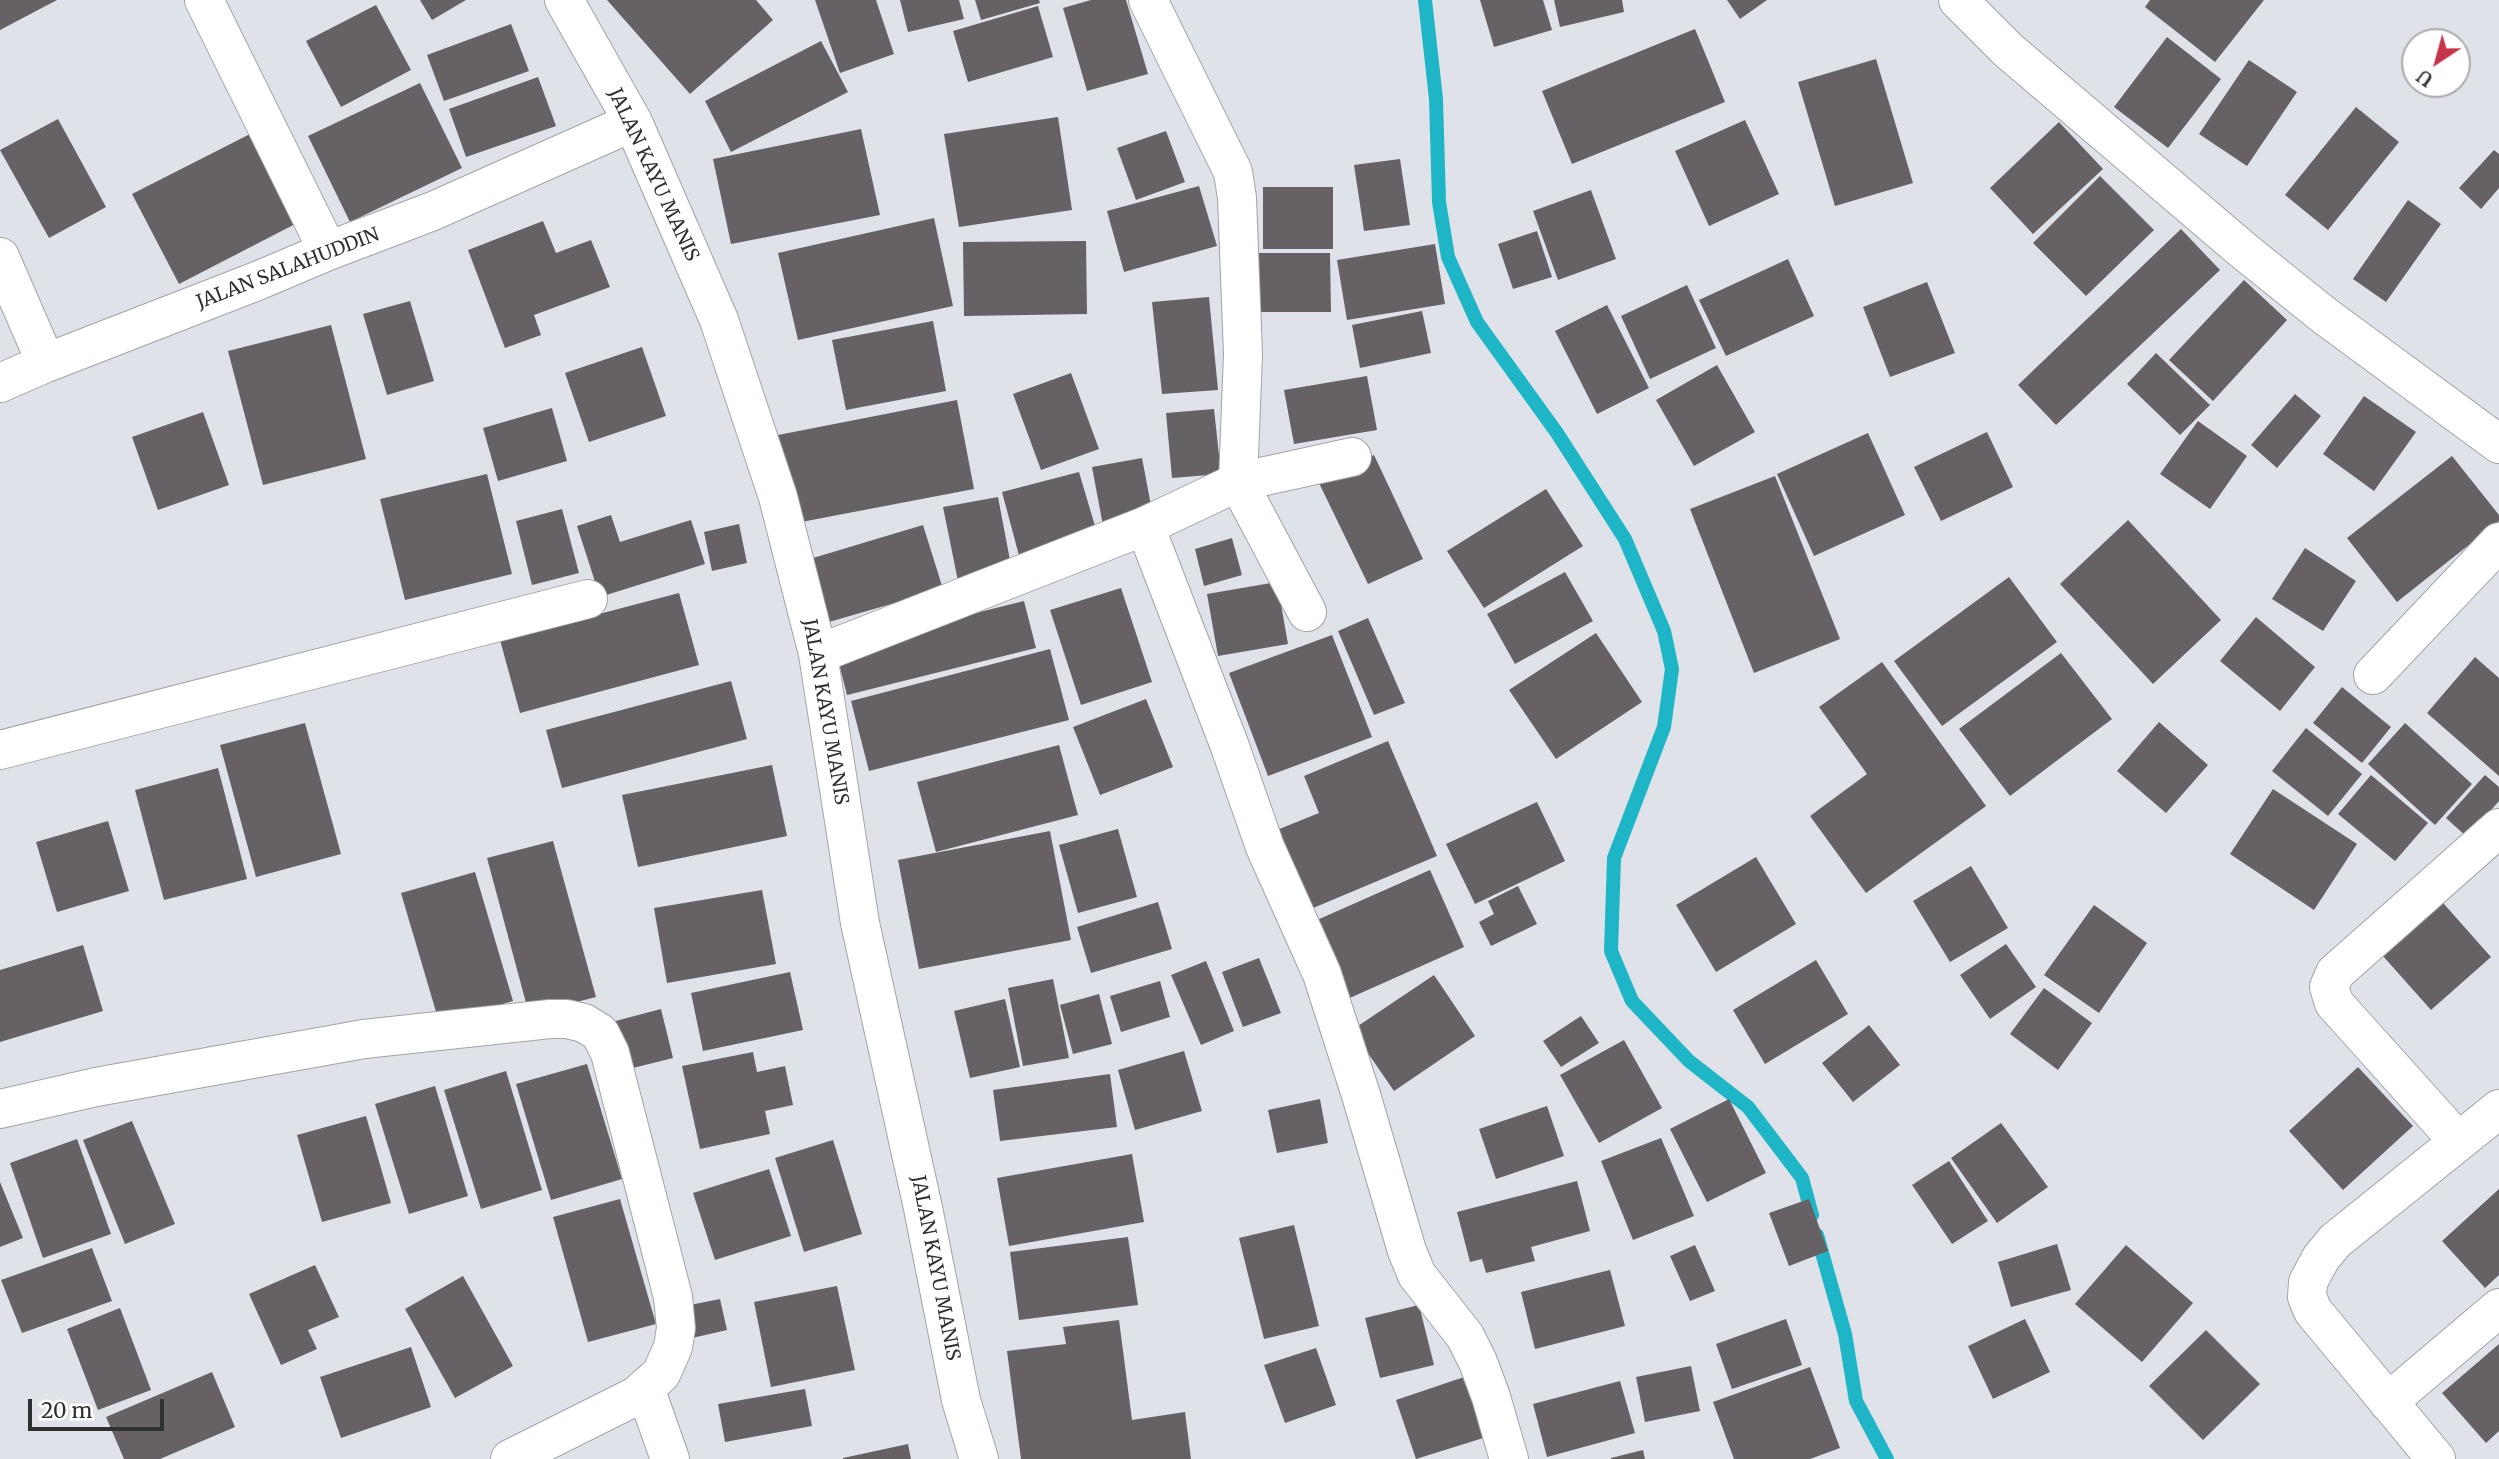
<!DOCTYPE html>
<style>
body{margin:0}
#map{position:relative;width:2499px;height:1459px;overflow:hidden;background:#e0e2e9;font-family:Merriweather,serif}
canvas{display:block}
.north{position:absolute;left:2401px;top:28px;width:70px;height:70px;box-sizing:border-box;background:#fff;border:2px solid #acacad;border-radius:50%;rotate:216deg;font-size:19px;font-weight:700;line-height:28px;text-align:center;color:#2f3032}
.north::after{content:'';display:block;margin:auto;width:24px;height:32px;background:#c53449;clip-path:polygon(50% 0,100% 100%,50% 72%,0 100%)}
.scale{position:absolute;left:28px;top:1399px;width:136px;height:32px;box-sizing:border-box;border:4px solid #2f3032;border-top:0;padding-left:9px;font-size:21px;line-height:24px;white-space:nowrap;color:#2f3032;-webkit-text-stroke:5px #fff;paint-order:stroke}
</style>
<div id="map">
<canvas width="2499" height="1459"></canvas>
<div class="north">U</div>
<div class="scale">20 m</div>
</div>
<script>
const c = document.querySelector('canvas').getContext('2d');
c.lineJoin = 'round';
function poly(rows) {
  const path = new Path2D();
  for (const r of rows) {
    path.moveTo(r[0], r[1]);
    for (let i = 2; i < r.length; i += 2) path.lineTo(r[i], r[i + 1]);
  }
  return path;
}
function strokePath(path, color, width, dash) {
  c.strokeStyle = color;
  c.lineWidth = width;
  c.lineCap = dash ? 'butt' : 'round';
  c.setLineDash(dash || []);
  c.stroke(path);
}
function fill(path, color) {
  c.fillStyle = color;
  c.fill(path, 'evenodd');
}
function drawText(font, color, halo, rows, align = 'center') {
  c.font = font + ' Merriweather,serif';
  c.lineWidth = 7;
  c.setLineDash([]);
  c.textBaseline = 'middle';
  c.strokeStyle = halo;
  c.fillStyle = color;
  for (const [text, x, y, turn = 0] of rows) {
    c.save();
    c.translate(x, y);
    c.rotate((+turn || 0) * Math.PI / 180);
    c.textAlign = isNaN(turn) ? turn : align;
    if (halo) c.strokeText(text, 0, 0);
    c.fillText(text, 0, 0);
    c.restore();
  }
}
strokePath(poly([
 [1425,0,1436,99,1439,202,1448,257,1477,322,1557,433,1625,539,1664,631,1672,669,1664,727,1614,858,1611,951,1632,1001,1689,1061,1748,1107,1802,1178,1812,1215],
 [1817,1235,1845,1334,1856,1401,1887,1459]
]), '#1eb6c6', 14);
fill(poly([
 [0,0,57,0,0,30],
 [420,0,466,0,432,20],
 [607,0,756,0,773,20,690,94],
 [815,0,876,0,894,54,840,73],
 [900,0,959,0,964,19,908,32],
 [975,0,1039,0,1040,3,981,20],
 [1091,0,1126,0,1148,74,1087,91,1063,8],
 [1480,0,1543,0,1552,30,1494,47],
 [1554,0,1622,0,1624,12,1560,27],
 [1727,0,1767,0,1740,19],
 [2150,0,2264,0,2215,62,2145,7],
 [376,5,411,70,341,107,306,41],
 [1038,6,1053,57,968,82,953,31],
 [511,24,529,71,444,101,427,55],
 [1695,29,1725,102,1572,164,1542,91],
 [2167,37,2221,79,2168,148,2114,107],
 [821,41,848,92,731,152,705,101],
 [1876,59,1913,183,1835,206,1798,82],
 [2249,60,2297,92,2247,166,2199,134],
 [538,77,556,126,466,157,449,109],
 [420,83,462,168,350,222,308,136],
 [2356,107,2399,142,2328,230,2285,195],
 [1058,117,1072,210,959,227,944,134],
 [58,119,106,207,49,238,0,150],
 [1745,120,1779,194,1709,226,1675,151],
 [2059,122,2103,169,2033,234,1990,188],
 [861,129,880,215,731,244,713,159],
 [1166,131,1185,182,1136,200,1117,148],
 [254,132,301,221,179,284,132,194],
 [2494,150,2499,154,2499,188,2481,209,2459,188],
 [1400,159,1410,225,1364,231,1354,165],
 [2100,176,2154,230,2086,296,2033,243],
 [1199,186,1217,246,1124,272,1107,211],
 [1263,187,1333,187,1333,249,1263,249],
 [1591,190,1616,259,1558,280,1533,211],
 [2408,200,2441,224,2386,302,2353,279],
 [934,218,953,306,798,340,778,253],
 [543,221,556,253,591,240,610,287,534,315,541,335,505,348,468,250],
 [2181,229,2220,270,2056,425,2018,385],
 [1537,231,1552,277,1513,289,1498,244],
 [1086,241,1087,314,964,316,963,242],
 [1435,244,1445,304,1347,320,1337,260],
 [1256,253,1330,253,1331,312,1257,312],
 [1788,259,1814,316,1726,356,1699,300],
 [2244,280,2287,320,2213,401,2169,360],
 [1927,282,1955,353,1890,377,1863,307],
 [1687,285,1716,348,1650,379,1621,316],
 [1209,297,1218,390,1162,394,1152,302],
 [410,301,434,381,387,395,363,314],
 [1607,305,1649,388,1597,414,1555,331],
 [1422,311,1431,353,1360,368,1352,325],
 [933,321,946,391,846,410,832,340],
 [331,325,366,459,263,485,228,351],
 [642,347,666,416,589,442,565,373],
 [2156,353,2210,405,2180,435,2127,384],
 [1717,365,1755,432,1694,466,1656,400],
 [1071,373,1099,449,1041,470,1013,394],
 [1367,376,1377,430,1294,444,1284,390],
 [2295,394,2321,416,2277,468,2251,445],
 [2364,396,2416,432,2374,491,2323,454],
 [957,400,974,489,796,523,778,435],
 [552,408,567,461,498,481,483,428],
 [1214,409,1221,474,1172,478,1166,413],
 [203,412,229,485,158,510,132,437],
 [2198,421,2247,456,2210,509,2160,474],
 [1987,432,2013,487,1941,521,1914,467],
 [1868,433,1905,515,1814,556,1777,474],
 [1374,455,1423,559,1368,584,1318,481],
 [2452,456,2499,515,2499,521,2397,602,2347,538],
 [1142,458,1154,521,1104,531,1092,467],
 [1079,472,1100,543,1021,563,1002,492],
 [487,474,512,574,405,600,380,499],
 [1775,476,1840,639,1754,673,1690,509],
 [1546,489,1583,546,1484,608,1447,551],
 [998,497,1013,576,959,586,943,507],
 [562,509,579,573,532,585,516,521],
 [611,515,620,542,691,520,705,564,600,597,577,526],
 [2128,520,2221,620,2153,684,2060,584],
 [739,524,747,563,712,571,704,532],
 [923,525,943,589,822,624,803,561],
 [1232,538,1242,575,1204,586,1195,549],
 [2305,548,2356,581,2323,631,2272,599],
 [1565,572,1593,621,1515,664,1487,614],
 [2009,577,2057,642,1942,726,1894,661],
 [1277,582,1288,644,1218,656,1207,594],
 [1121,588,1152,682,1081,705,1050,610],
 [679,593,699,665,520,713,500,640],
 [1024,601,1036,648,847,695,835,648],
 [2256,617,2315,667,2280,711,2220,661],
 [1368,618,1405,703,1374,715,1338,631],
 [1596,633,1642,702,1556,759,1509,690],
 [1332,635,1372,737,1268,776,1229,673],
 [1050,649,1069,720,869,771,851,701],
 [2061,653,2112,719,2010,796,1959,729],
 [2475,657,2499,678,2499,776,2427,713],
 [1882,662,1986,806,1866,893,1810,816,1867,774,1819,707],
 [731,681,747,739,562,788,546,730],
 [2342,687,2391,727,2362,763,2313,723],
 [1146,699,1173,767,1100,795,1073,727],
 [2159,722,2208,765,2166,813,2117,771],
 [305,723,341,854,256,877,220,745],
 [2405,723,2472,784,2435,825,2368,764],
 [2306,728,2362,774,2328,816,2272,771],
 [1388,741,1437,856,1306,911,1272,832,1319,813,1304,776],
 [1059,745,1078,815,936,852,917,782],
 [772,765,787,836,638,867,622,795],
 [218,768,247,879,164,900,135,790],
 [2371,775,2428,823,2395,861,2338,814],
 [2485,775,2499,787,2499,801,2467,837,2446,818],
 [2273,789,2357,844,2314,910,2230,854],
 [1537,802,1565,861,1475,904,1446,844],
 [108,821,129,891,57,912,36,842],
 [1118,829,1137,897,1078,913,1059,845],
 [1050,831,1071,940,919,969,898,860],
 [553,841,596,997,529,1014,487,858],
 [1756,857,1796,924,1716,972,1676,905],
 [1971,866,2008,928,1950,962,1913,901],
 [1430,870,1464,947,1343,1001,1308,924],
 [475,872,513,1001,439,1022,401,893],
 [1518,886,1537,924,1491,946,1479,922,1494,914,1488,901],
 [762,890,776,964,667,983,654,908],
 [2436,895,2491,957,2431,1010,2375,947],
 [1158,902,1172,949,1091,973,1077,927],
 [2094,905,2147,943,2099,1013,2044,975],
 [2006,944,2036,987,1990,1019,1960,975],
 [83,945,103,1011,0,1042,0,970],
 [1259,958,1281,1013,1243,1027,1222,972],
 [1816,960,1848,1014,1765,1064,1733,1010],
 [1206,961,1234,1031,1201,1045,1171,975],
 [790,972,803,1030,703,1051,691,993],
 [1434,975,1475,1036,1394,1091,1352,1030],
 [1053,979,1069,1058,1023,1066,1008,988],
 [1160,981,1170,1017,1121,1032,1110,996],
 [2044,988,2092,1023,2058,1070,2010,1034],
 [1099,994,1112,1044,1073,1054,1060,1005],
 [1005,999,1020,1067,970,1078,954,1011],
 [661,1009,673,1058,621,1071,608,1023],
 [1581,1016,1599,1043,1561,1067,1543,1041],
 [1869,1025,1900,1065,1853,1102,1822,1063],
 [1624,1040,1662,1108,1599,1143,1560,1075],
 [1184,1051,1202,1111,1135,1130,1118,1070],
 [753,1052,757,1072,785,1066,793,1105,765,1111,770,1134,700,1149,682,1066],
 [587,1064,622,1179,551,1200,516,1084],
 [2358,1067,2413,1126,2343,1190,2289,1131],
 [506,1071,542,1190,481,1209,444,1090],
 [1110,1074,1117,1127,1000,1141,993,1090],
 [435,1086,468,1196,409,1214,375,1104],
 [1320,1099,1328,1143,1277,1153,1268,1110],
 [1729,1099,1766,1173,1707,1202,1670,1129],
 [1547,1106,1564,1156,1496,1179,1479,1129],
 [366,1116,391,1203,322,1222,297,1135],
 [132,1121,175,1224,125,1244,83,1140],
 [2001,1123,2048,1187,1997,1223,1951,1158],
 [1661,1138,1694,1216,1633,1240,1601,1161],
 [77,1139,111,1234,43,1258,10,1163],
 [833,1140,862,1234,804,1252,775,1158],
 [1132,1154,1144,1222,1009,1246,997,1178],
 [1949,1161,1988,1221,1952,1244,1912,1185],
 [769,1169,791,1236,715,1260,693,1193],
 [1577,1181,1590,1231,1531,1247,1535,1261,1486,1273,1482,1259,1470,1262,1457,1212],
 [0,1182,23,1238,0,1247],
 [2499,1189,2499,1275,2485,1288,2442,1241],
 [620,1199,656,1324,588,1342,553,1217],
 [1809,1199,1828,1251,1789,1266,1769,1213],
 [1294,1225,1319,1326,1264,1339,1239,1238],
 [1128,1237,1138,1305,1019,1320,1010,1252],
 [2057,1244,2071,1290,2011,1307,1998,1262],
 [1695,1245,1715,1291,1690,1301,1670,1256],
 [2126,1245,2193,1303,2142,1362,2075,1304],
 [92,1248,112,1301,22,1333,1,1280],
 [315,1265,339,1317,308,1330,317,1349,281,1365,249,1294],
 [1610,1270,1625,1326,1535,1349,1521,1292],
 [463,1276,513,1366,455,1398,405,1309],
 [837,1286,855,1370,771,1387,754,1302],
 [720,1299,727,1330,692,1338,685,1306],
 [1419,1305,1434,1365,1380,1378,1365,1318],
 [120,1308,151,1390,98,1410,67,1329],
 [1786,1319,1802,1365,1732,1389,1716,1344],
 [2025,1319,2050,1372,1993,1399,1968,1346],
 [1119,1320,1132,1420,1185,1412,1191,1459,1021,1459,1007,1351,1066,1344,1063,1327],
 [2206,1330,2260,1384,2203,1440,2149,1386],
 [2499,1344,2499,1431,2486,1443,2442,1393],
 [411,1347,431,1407,341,1438,320,1377],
 [1316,1348,1336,1405,1285,1423,1264,1365],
 [1691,1366,1700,1411,1645,1422,1636,1377],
 [1810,1367,1840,1448,1810,1459,1734,1459,1713,1402],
 [212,1372,235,1427,160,1459,124,1459,106,1417],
 [1476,1373,1496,1434,1416,1459,1396,1400],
 [1620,1381,1635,1433,1547,1457,1533,1404],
 [805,1389,812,1426,725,1442,718,1404],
 [908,1444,911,1459,843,1459,843,1458],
 [1643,1450,1645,1459,1611,1459,1611,1458]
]), '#656165');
const minor = poly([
 [204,0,328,251],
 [564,0,633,122,719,320,778,497,818,654,860,923,923,1208,961,1400,979,1459],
 [1958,0,2008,50,2244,251,2325,316,2499,444],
 [0,257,46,363,257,281,328,251,433,211,633,122],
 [0,383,46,363],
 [1145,526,1229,744,1265,847,1322,974,1361,1095,1407,1251,1417,1275,1465,1336,1478,1362,1491,1397,1509,1459],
 [1307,612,1238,482,1352,457],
 [818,654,1145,526,1238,482,1243,354,1237,198,1233,172,1148,0],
 [2373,675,2499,542],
 [0,750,588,599],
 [0,1109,96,1087,364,1039,550,1019,567,1019,584,1023,600,1033,610,1053,673,1297,676,1328,673,1347,661,1374,636,1396,510,1459],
 [2458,1141,2334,1003,2329,987,2335,973,2499,828],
 [645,1388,670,1459],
 [2388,1402,2499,1308],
 [2436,1459,2313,1311,2307,1297,2308,1282,2321,1258,2335,1241,2499,1109]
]);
strokePath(minor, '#a1a3a9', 40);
strokePath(minor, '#fff', 38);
drawText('19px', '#2f3032', '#fff', [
 ["JALAN KAYU MANIS",653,175,65],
 ["JALAN SALAHUDDIN",288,269,-21],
 ["JALAN KAYU MANIS",825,712,80],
 ["JALAN KAYU MANIS",935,1268,79]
]);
</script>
